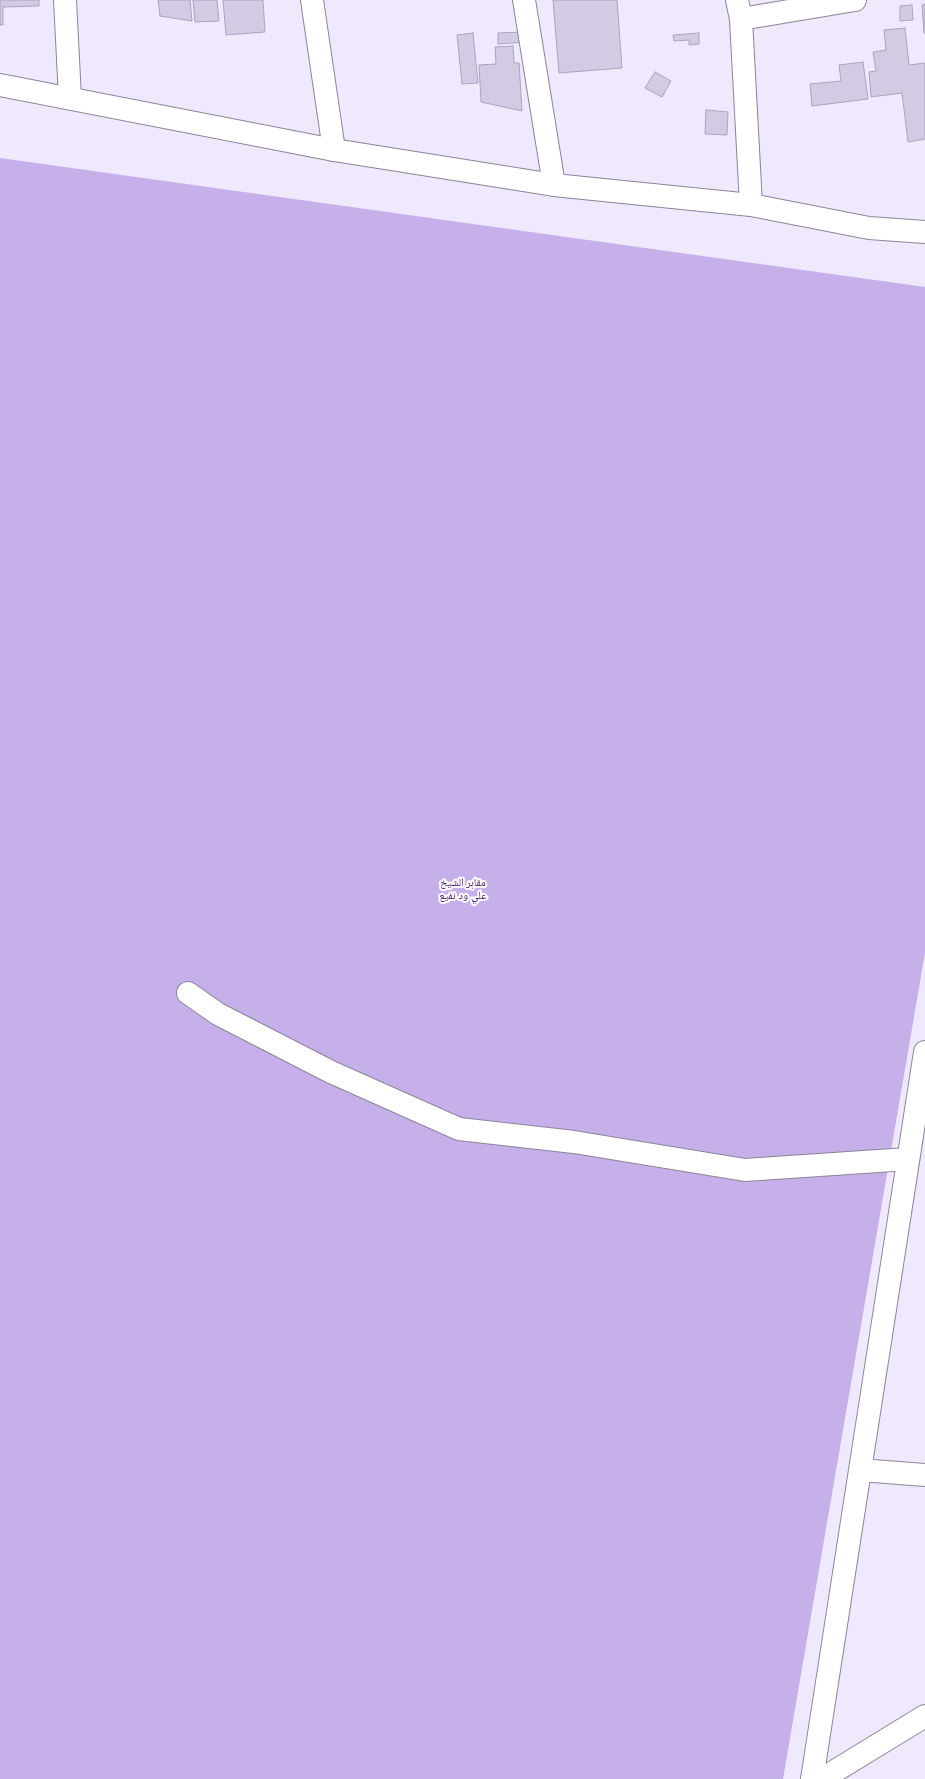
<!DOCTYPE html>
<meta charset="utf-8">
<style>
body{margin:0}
canvas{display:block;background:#f0e9fd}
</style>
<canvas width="925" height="1779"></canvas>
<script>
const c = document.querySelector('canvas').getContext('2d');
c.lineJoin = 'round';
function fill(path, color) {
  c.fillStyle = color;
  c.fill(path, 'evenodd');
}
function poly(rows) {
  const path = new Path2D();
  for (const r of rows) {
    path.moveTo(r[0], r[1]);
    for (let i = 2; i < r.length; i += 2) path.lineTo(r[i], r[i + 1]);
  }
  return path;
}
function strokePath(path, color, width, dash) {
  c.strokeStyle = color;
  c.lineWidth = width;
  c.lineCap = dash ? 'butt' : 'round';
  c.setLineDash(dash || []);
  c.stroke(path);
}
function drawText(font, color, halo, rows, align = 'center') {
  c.font = font + ' Figtree,"Noto Naskh Arabic",sans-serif';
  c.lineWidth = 4;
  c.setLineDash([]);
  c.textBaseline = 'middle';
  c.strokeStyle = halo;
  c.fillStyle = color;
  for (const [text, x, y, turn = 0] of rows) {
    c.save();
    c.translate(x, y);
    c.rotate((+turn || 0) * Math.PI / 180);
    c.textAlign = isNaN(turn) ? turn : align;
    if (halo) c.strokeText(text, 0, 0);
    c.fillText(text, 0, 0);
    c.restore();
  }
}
fill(poly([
 [0,158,925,287,925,953,783,1779,0,1779]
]), '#c6b0e9');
const building = poly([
 [0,0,39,0,39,6,3,7,3,25,0,25,0,0],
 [158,0,190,0,192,21,160,16,158,0],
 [193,0,217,0,219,21,195,22,193,0],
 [223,0,263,0,265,32,226,35,223,0],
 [553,0,617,0,622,68,559,73,553,0],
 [925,4,925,33,924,33,922,5,925,4],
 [912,5,913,20,900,21,900,6,912,5],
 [905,28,909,65,925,63,925,139,908,142,902,93,871,97,869,72,876,71,873,52,886,50,884,30,905,28],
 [523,32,524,42,498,44,498,33,523,32],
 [473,33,478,83,462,84,457,35,473,33],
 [699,33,699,44,689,45,689,40,674,41,673,35,699,33],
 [513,46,514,63,519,63,522,111,481,102,479,65,496,64,495,47,513,46],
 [863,62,868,99,812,106,810,84,841,81,839,65,863,62],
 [655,72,671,81,662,97,645,88,655,72],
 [706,110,728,112,727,135,705,134,706,110]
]);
fill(building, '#d3cbe3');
strokePath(building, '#aca3bb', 1);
const street = poly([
 [65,0,70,98],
 [312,0,334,150],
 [524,0,554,185],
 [737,0,741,19,751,205],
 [741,19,855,0],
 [188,993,218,1014,331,1072,459,1129,574,1142,745,1170,908,1159],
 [860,1470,925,1475],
 [812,1779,925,1052],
 [822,1779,925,1716]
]);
const secondary = poly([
 [0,85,334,150,554,185,751,205,869,228,925,232]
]);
strokePath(street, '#8c849a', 24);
strokePath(secondary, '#8c849a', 24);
strokePath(street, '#fff', 22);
strokePath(secondary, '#fff', 22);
drawText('11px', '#441370', '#fff', [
 ["مقابر الشيخ",463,883],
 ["علي ود نفيع",463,896]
]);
</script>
